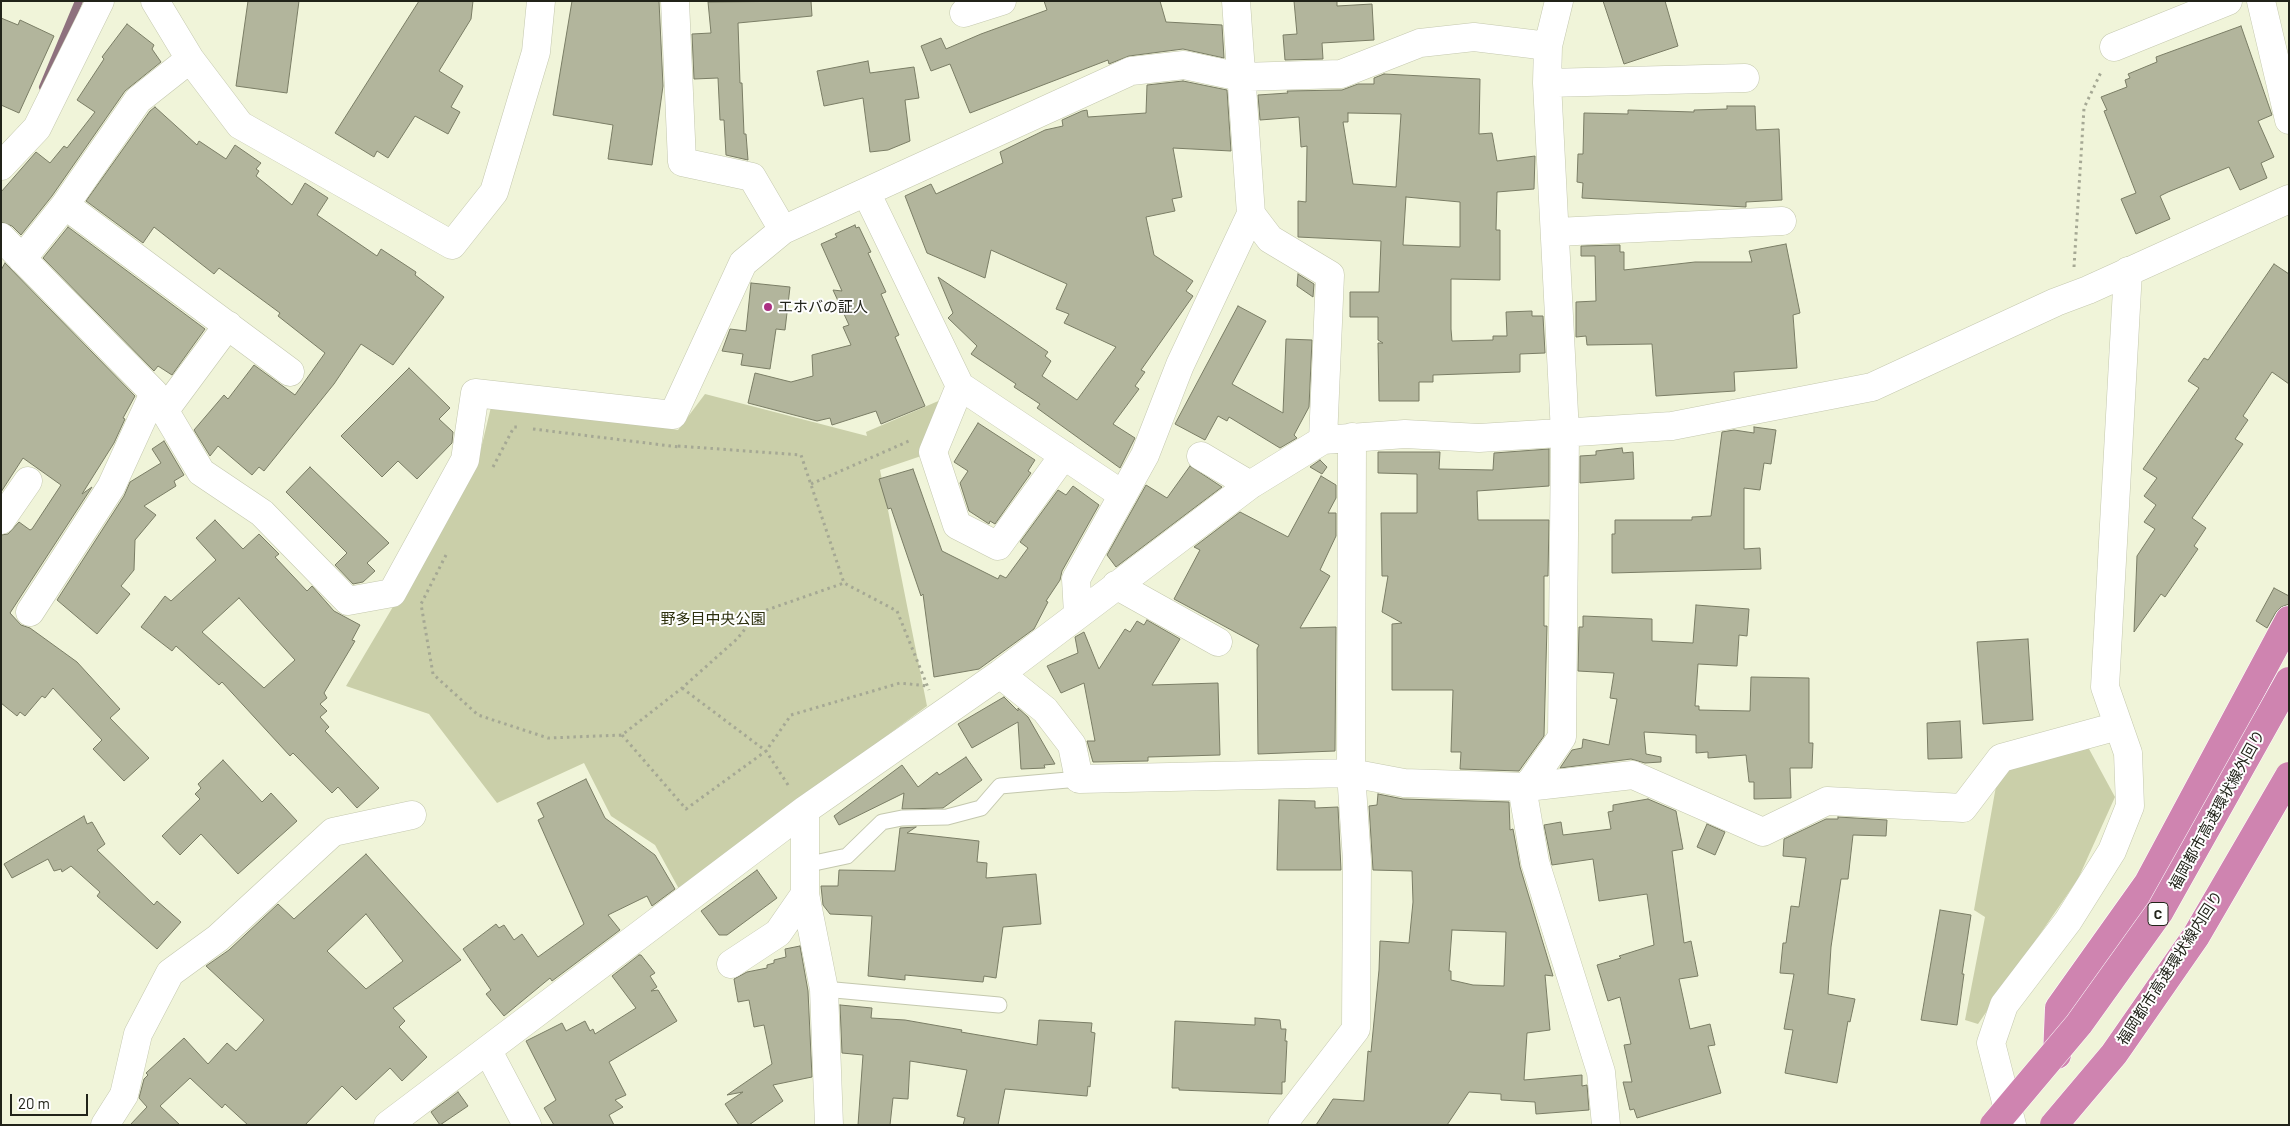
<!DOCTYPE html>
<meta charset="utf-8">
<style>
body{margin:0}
#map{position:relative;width:2290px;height:1126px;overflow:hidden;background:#f0f4d9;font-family:Barlow,sans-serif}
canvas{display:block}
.frame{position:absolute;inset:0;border:2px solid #212319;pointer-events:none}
.scale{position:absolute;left:10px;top:1094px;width:78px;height:22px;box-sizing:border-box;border:2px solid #212319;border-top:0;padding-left:6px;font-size:15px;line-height:18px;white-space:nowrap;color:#212319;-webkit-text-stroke:4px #fefefe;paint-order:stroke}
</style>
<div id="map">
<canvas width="2290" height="1126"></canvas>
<div class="frame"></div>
<div class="scale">20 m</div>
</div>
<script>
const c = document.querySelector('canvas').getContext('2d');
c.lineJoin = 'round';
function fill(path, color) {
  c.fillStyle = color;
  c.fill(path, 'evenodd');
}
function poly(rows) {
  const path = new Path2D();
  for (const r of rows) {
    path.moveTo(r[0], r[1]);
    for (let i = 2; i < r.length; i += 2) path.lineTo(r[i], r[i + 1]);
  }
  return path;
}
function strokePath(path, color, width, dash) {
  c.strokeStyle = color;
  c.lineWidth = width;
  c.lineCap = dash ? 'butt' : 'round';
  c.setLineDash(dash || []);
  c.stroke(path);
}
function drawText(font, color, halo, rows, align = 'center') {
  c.font = font + ' Barlow,"Noto Sans JP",sans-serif';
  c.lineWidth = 4;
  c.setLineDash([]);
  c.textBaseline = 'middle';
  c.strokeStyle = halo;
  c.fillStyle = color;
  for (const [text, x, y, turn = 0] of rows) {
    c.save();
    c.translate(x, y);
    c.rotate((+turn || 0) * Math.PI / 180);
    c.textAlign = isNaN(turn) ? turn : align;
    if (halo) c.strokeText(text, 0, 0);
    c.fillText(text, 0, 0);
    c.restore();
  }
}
fill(poly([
 [957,393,933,452,880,470,927,706,679,889,655,845,611,816,584,763,497,803,429,714,346,686,477,465,492,403,678,430,705,394,867,436,866,432],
 [2082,736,2115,797,2078,879,1978,1024,1965,1020,1985,917,1974,910,2001,758]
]), '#cacfa9');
strokePath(poly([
 [43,87,79,1]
]), '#8e717e', 8);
const building = poly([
 [248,1,299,1,287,93,236,86,248,1],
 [419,1,473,1,471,19,439,71,463,86,451,107,460,112,448,134,415,116,388,158,377,151,374,157,335,133,419,1],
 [572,1,659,1,663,86,652,165,608,159,613,125,553,115,572,1],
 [811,1,812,16,738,23,740,83,742,83,744,134,746,134,748,160,726,155,724,120,720,120,718,78,694,79,692,34,711,33,708,2,811,1],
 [1044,1,1160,1,1166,22,1222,25,1224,58,1183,49,1129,56,1109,64,1108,60,970,113,950,64,931,71,921,46,941,38,946,49,981,34,1047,10,1044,1],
 [1294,1,1337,1,1337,6,1372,4,1374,40,1322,43,1323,59,1285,60,1283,35,1297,34,1294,1],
 [1603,1,1665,1,1678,46,1624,64,1603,1],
 [1,18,18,25,20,20,54,36,19,113,1,105,1,18],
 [127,24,154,45,152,49,161,62,125,91,52,196,21,235,12,226,1,222,1,192,36,152,50,163,64,146,67,148,95,112,77,100,104,59,102,57,127,24],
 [2241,26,2272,115,2258,121,2274,157,2261,163,2267,178,2240,190,2229,167,2168,192,2160,196,2170,219,2136,234,2121,199,2136,193,2104,111,2107,110,2101,97,2127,87,2125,80,2130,78,2128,74,2157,62,2156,57,2241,26],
 [868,61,870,73,914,67,919,98,905,100,910,141,888,150,870,152,863,98,824,106,817,71,868,61],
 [1384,74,1480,79,1479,134,1492,133,1497,161,1535,156,1534,189,1497,192,1496,230,1500,230,1500,280,1451,279,1451,329,1452,341,1493,340,1493,336,1507,336,1506,312,1532,311,1532,316,1543,316,1545,353,1520,354,1520,372,1433,375,1433,382,1419,382,1419,401,1379,401,1378,343,1383,343,1378,340,1378,317,1350,317,1350,292,1379,292,1381,241,1298,237,1298,201,1306,202,1307,146,1301,147,1299,117,1260,120,1258,95,1288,93,1287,91,1342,90,1358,84,1374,84,1374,78,1384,74],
 [1348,113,1401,114,1396,187,1353,184,1343,122,1348,122,1348,113],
 [1406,197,1460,202,1460,247,1403,245,1406,197],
 [1183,81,1227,90,1231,151,1173,148,1182,197,1172,199,1175,211,1146,217,1154,255,1193,281,1186,291,1193,296,1141,370,1145,372,1135,386,1139,389,1113,424,1135,438,1120,468,1037,408,1040,404,1014,387,1016,384,971,354,977,346,948,318,953,313,938,277,1048,352,1045,356,1051,361,1042,376,1077,400,1116,347,1064,323,1069,314,1056,309,1067,284,991,250,985,278,927,253,905,196,931,184,936,194,1003,163,1000,152,1045,130,1063,126,1062,120,1082,111,1087,110,1088,117,1146,113,1147,85,1183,81],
 [1727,106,1755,106,1756,130,1779,129,1782,200,1746,202,1746,207,1582,198,1583,183,1577,182,1578,154,1583,154,1584,113,1628,114,1628,110,1694,112,1694,110,1727,109,1727,106],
 [155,107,197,145,199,141,226,159,235,145,261,163,256,169,259,171,256,176,292,205,305,183,328,198,317,215,377,256,381,249,416,272,415,275,444,297,393,365,361,344,334,384,264,471,259,467,252,475,218,446,210,456,194,430,224,395,228,399,254,365,295,395,325,353,278,316,280,313,219,268,214,274,154,227,143,243,86,201,150,111,155,107],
 [855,225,856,228,859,227,871,252,868,253,886,292,881,294,899,335,895,337,925,406,881,424,876,411,832,425,830,418,817,421,748,403,755,373,791,382,813,376,812,355,851,345,843,327,849,325,833,290,842,291,821,244,837,237,835,234,855,225],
 [68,227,205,329,172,375,158,366,154,371,43,258,68,227],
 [1786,244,1800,313,1793,315,1797,368,1734,372,1735,391,1656,396,1652,344,1587,345,1586,336,1576,337,1576,302,1596,301,1595,256,1581,256,1581,246,1620,245,1620,252,1624,252,1624,270,1695,262,1752,262,1749,251,1786,244],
 [5,263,135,396,123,418,125,419,114,443,82,494,92,487,10,613,21,625,30,628,77,662,120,709,110,718,149,758,124,781,93,749,102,740,53,688,45,698,42,696,25,716,20,712,17,716,1,703,1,535,8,534,19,522,30,530,32,529,61,485,23,458,1,492,1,270,5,263],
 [2274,264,2289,274,2289,384,2272,372,2243,416,2248,420,2235,439,2243,444,2192,518,2206,528,2194,546,2198,549,2165,597,2161,594,2134,632,2137,556,2155,529,2144,522,2156,505,2144,496,2157,478,2143,469,2199,388,2188,381,2204,358,2208,360,2274,264],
 [1298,274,1314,284,1313,297,1297,286,1298,274],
 [751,283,790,287,785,330,776,329,770,369,741,365,743,354,722,351,730,329,746,331,751,283],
 [1238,306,1266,321,1232,384,1283,413,1286,339,1312,340,1309,407,1294,435,1297,438,1280,448,1229,417,1227,421,1218,416,1205,440,1175,424,1238,306],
 [409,368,450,408,439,419,453,432,452,443,417,479,398,461,382,477,341,436,409,368],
 [978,423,1035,460,1028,471,1031,473,995,524,990,521,989,524,969,511,960,483,968,471,954,462,978,423],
 [1754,427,1776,430,1771,464,1764,463,1760,490,1744,488,1744,549,1760,548,1761,569,1612,573,1612,534,1615,534,1615,520,1692,520,1692,517,1711,516,1722,432,1734,430,1754,433,1754,427],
 [164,441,184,475,174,481,176,486,144,506,156,515,135,540,134,570,121,586,130,594,97,634,57,600,124,496,130,482,161,463,152,449,164,441],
 [1622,448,1623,453,1633,452,1634,479,1580,483,1580,456,1596,455,1596,451,1622,448],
 [1549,449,1549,486,1477,491,1478,520,1549,520,1548,576,1544,576,1544,626,1547,626,1544,736,1519,771,1460,769,1461,752,1451,752,1453,690,1392,690,1392,624,1402,623,1382,612,1388,576,1382,576,1381,513,1417,513,1417,474,1378,473,1378,452,1440,452,1439,469,1493,470,1494,453,1549,449],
 [1320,460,1327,467,1322,474,1310,467,1320,460],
 [1190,466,1222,487,1116,567,1107,555,1146,485,1167,498,1190,466],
 [310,467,389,543,367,563,375,571,363,582,353,584,335,565,347,553,286,492,310,467],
 [913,469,942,551,998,579,1000,575,1006,578,1028,548,1020,542,1058,490,1066,495,1073,486,1099,505,1062,571,1060,580,1046,601,1048,602,1034,629,979,669,934,677,923,594,921,596,891,508,888,509,879,479,913,469],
 [1321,476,1336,485,1336,498,1328,513,1336,513,1336,536,1320,570,1330,576,1300,628,1336,627,1335,751,1258,754,1257,649,1259,645,1174,599,1200,550,1194,547,1240,512,1288,537,1321,476],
 [215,520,243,549,259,534,279,554,275,557,307,591,312,586,334,611,360,625,352,640,355,641,324,693,327,698,320,704,327,711,320,717,329,727,325,731,379,788,357,808,338,787,332,793,297,757,293,753,290,756,222,682,219,685,176,646,172,651,141,627,165,596,171,601,216,560,196,538,215,520],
 [239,598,295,660,264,688,202,632,239,598],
 [2274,588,2289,596,2289,604,2281,607,2276,612,2267,628,2256,621,2274,588],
 [1696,605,1749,609,1747,636,1739,635,1737,666,1698,664,1695,706,1699,706,1699,710,1750,711,1751,677,1809,678,1809,743,1813,743,1812,768,1790,768,1791,798,1754,799,1754,782,1749,782,1746,755,1708,758,1708,752,1696,753,1696,735,1644,732,1646,754,1661,757,1661,762,1645,763,1631,759,1560,768,1572,750,1582,748,1583,739,1609,745,1617,699,1610,698,1614,673,1578,671,1579,627,1583,627,1583,616,1652,619,1652,641,1693,643,1696,605],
 [1147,620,1180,639,1152,685,1218,683,1220,755,1148,757,1148,761,1093,762,1087,741,1095,741,1084,683,1061,693,1047,666,1078,653,1075,637,1084,632,1099,669,1125,629,1130,632,1137,621,1144,625,1147,620],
 [2028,639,2033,720,1983,724,1977,642,2028,639],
 [1004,697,1018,711,1018,708,1028,717,1055,764,1044,765,1045,768,1021,769,1018,722,972,748,958,724,1004,697],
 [1960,721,1962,758,1928,759,1927,723,1960,721],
 [966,757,982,780,943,808,902,809,904,793,839,825,834,816,902,765,918,787,937,772,939,775,966,757],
 [223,760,262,802,271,793,297,821,238,874,201,834,180,855,162,836,200,799,195,794,201,788,198,784,223,760],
 [586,779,605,818,655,855,675,889,652,906,647,896,608,915,620,930,552,981,550,978,504,1016,486,994,491,990,463,949,496,924,499,928,504,925,514,940,522,934,538,957,584,924,538,820,544,817,537,803,586,779],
 [1378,794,1403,799,1509,802,1510,830,1513,829,1520,867,1553,976,1545,975,1550,1030,1527,1033,1524,1080,1582,1075,1582,1086,1587,1085,1589,1110,1536,1114,1535,1102,1501,1100,1501,1094,1469,1092,1447,1125,1316,1125,1333,1099,1364,1101,1368,1051,1371,1052,1379,970,1380,941,1409,943,1413,902,1412,871,1373,870,1369,806,1377,805,1378,794],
 [1452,930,1506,932,1504,986,1473,985,1451,980,1451,971,1449,971,1452,930],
 [1648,799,1676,811,1683,849,1672,851,1684,943,1691,941,1698,976,1679,979,1690,1029,1710,1024,1715,1045,1708,1046,1721,1093,1637,1118,1634,1109,1630,1110,1623,1082,1632,1082,1624,1045,1631,1044,1620,997,1608,1001,1597,965,1621,958,1619,956,1654,945,1647,894,1599,901,1593,859,1552,865,1544,825,1561,822,1563,835,1611,829,1608,812,1613,811,1613,805,1648,799],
 [1279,800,1315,801,1315,808,1338,807,1341,870,1277,870,1279,800],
 [84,816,87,824,92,822,105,844,97,850,154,905,157,901,181,922,157,949,97,896,100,892,71,866,62,872,61,869,54,871,48,859,12,878,4,864,84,816],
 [1838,817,1887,820,1886,836,1853,835,1848,879,1841,879,1831,947,1828,994,1855,999,1850,1022,1848,1021,1837,1083,1785,1073,1793,1030,1784,1029,1794,974,1780,973,1783,943,1786,943,1791,906,1799,907,1806,858,1783,856,1784,839,1826,819,1838,819,1838,817],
 [1707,824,1725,832,1715,855,1697,847,1707,824],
 [916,827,907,833,979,841,977,862,987,863,986,878,1036,874,1041,924,1003,927,996,978,984,976,983,982,905,975,905,980,868,976,872,916,830,914,823,905,821,886,838,886,839,870,895,871,900,828,916,827],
 [366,854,461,960,393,1008,405,1021,399,1027,427,1057,402,1081,390,1068,356,1100,342,1086,305,1125,248,1125,225,1104,222,1108,190,1078,160,1106,180,1125,130,1125,147,1107,139,1098,144,1079,148,1075,146,1073,184,1038,208,1064,227,1043,236,1051,264,1020,206,966,229,950,278,904,294,919,366,854],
 [366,914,403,961,366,989,327,951,366,914],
 [757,870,777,898,727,935,719,935,701,911,757,870],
 [1940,910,1971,915,1962,974,1964,974,1957,1025,1921,1020,1940,910],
 [800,946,808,991,812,1077,773,1085,783,1101,749,1125,739,1125,725,1104,743,1092,727,1095,772,1064,764,1025,754,1027,749,1000,738,1002,734,979,747,972,767,968,767,965,774,963,774,960,786,957,785,949,800,946],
 [639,955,641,955,655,973,650,976,657,987,651,991,658,990,677,1021,609,1062,626,1095,615,1100,623,1107,609,1115,614,1125,554,1125,544,1108,556,1100,526,1041,562,1023,566,1031,585,1021,590,1031,593,1029,595,1034,636,1008,612,976,639,955],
 [840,1005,872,1008,871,1018,905,1020,962,1030,961,1032,1037,1045,1039,1020,1092,1023,1091,1032,1095,1033,1090,1087,1088,1086,1087,1096,1005,1089,998,1125,963,1125,965,1118,957,1116,967,1070,910,1061,908,1099,893,1098,890,1125,858,1125,863,1055,842,1053,840,1005],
 [1255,1018,1280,1020,1281,1029,1286,1029,1285,1041,1287,1041,1285,1082,1282,1082,1282,1094,1179,1090,1179,1088,1172,1088,1175,1021,1255,1025,1255,1018],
 [458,1092,468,1106,440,1125,431,1112,458,1092]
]);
fill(building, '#b2b59c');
strokePath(building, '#7a7d65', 1);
const service = poly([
 [805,865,847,856,882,822,902,818,947,817,981,808,1000,786,1079,779],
 [824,989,999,1005]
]);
const minor = poly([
 [155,1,190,59,240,125,452,245,494,192,536,52,541,1],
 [675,1,682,162,752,177,783,230],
 [1559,1,1548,46,1547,83,1565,433,1562,737,1523,793,1535,862,1601,1072,1606,1125],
 [2261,1,2289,120],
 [964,13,1002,1],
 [2114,47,2228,1],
 [1547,83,1745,78],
 [1,166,37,128,100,1],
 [866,192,960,386,1123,495],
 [65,205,290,372],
 [1251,214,1270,239,1330,275,1323,440],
 [1556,232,1782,221],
 [1,237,154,393,201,472,262,513,348,601,392,593,465,460,475,393,673,415,743,263,783,230,866,192,1131,71,1184,65,1241,77,1341,74,1420,43,1474,37,1548,46],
 [22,259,65,205,138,100,190,59],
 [960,386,933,452,957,525,998,546,1064,455],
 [165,410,228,325],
 [1201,456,1250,485],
 [1,520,28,481],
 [1116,585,1218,642],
 [30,612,111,487,154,393],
 [1078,614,1076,579,1145,455,1180,365,1251,214,1236,1],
 [1000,674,1045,710,1072,745,1079,779,1351,773,1404,783,1527,787,1633,775,1763,832,1827,801,1963,808,2001,758,2118,726],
 [805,810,805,894,824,989,829,1125],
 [731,964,778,933,805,894],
 [488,1051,527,1125],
 [105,1125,124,1095,138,1034,170,973,218,938,333,832,412,815],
 [388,1125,805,810,1000,674,1250,485,1323,440,1405,434,1479,438,1672,426,1872,387,2056,302,2088,290,2289,199],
 [1282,1125,1356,1029,1357,860,1351,773,1352,437]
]);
const tertiary = poly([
 [2012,1125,1991,1043,2004,1005,2068,921,2112,851,2130,806,2128,753,2105,687,2128,271]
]);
const motorway = poly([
 [2057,1055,2059,1008,2148,883,2289,620]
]);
strokePath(service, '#c4c8ae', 17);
strokePath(minor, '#c4c8ae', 29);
strokePath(tertiary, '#c4c8ae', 29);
strokePath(motorway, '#fff', 29);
strokePath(poly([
 [2074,267,2084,108,2102,70],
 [533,429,679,447],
 [678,446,801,455,844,583,897,611,929,690],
 [493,467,514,427,517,427],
 [811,484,909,441],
 [446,555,421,604,433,674,478,715,548,738,622,735,682,688,737,639,758,613,844,583],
 [682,688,766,751,790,788],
 [622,735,686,809,766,751,791,715,900,683,927,686]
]), '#a5a894', 3, [2.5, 4]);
strokePath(service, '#fff', 15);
strokePath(minor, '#fff', 28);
strokePath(tertiary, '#fff', 28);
strokePath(motorway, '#cf84b0', 28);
const motorwayBridge = poly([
 [1994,1125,2079,1024,2160,911,2289,681],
 [2054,1125,2114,1054,2196,936,2289,776]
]);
strokePath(motorwayBridge, '#fff', 29, []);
strokePath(motorwayBridge, '#cf84b0', 28);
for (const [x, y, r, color] of [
 [768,307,5,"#ab3082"]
]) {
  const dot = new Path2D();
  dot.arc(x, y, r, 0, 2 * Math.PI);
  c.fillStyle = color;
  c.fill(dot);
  strokePath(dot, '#fefefe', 2);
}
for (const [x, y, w] of [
 [2158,914,20]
]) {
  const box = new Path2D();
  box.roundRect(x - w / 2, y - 11.5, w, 23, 4);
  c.fillStyle = '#fefefe';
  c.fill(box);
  strokePath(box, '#212319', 1);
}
drawText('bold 14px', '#212319', null, [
 ["C",2158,914]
]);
drawText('15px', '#212319', '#fefefe', [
 ["エホバの証人",778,307]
], 'left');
drawText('15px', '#2c2f0c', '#fefefe', [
 ["野多目中央公園",713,619]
]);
drawText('15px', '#212319', '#fefefe', [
 ["福岡都市高速環状線外回り",2217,810,-61],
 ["福岡都市高速環状線内回り",2170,968,-57]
]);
</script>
